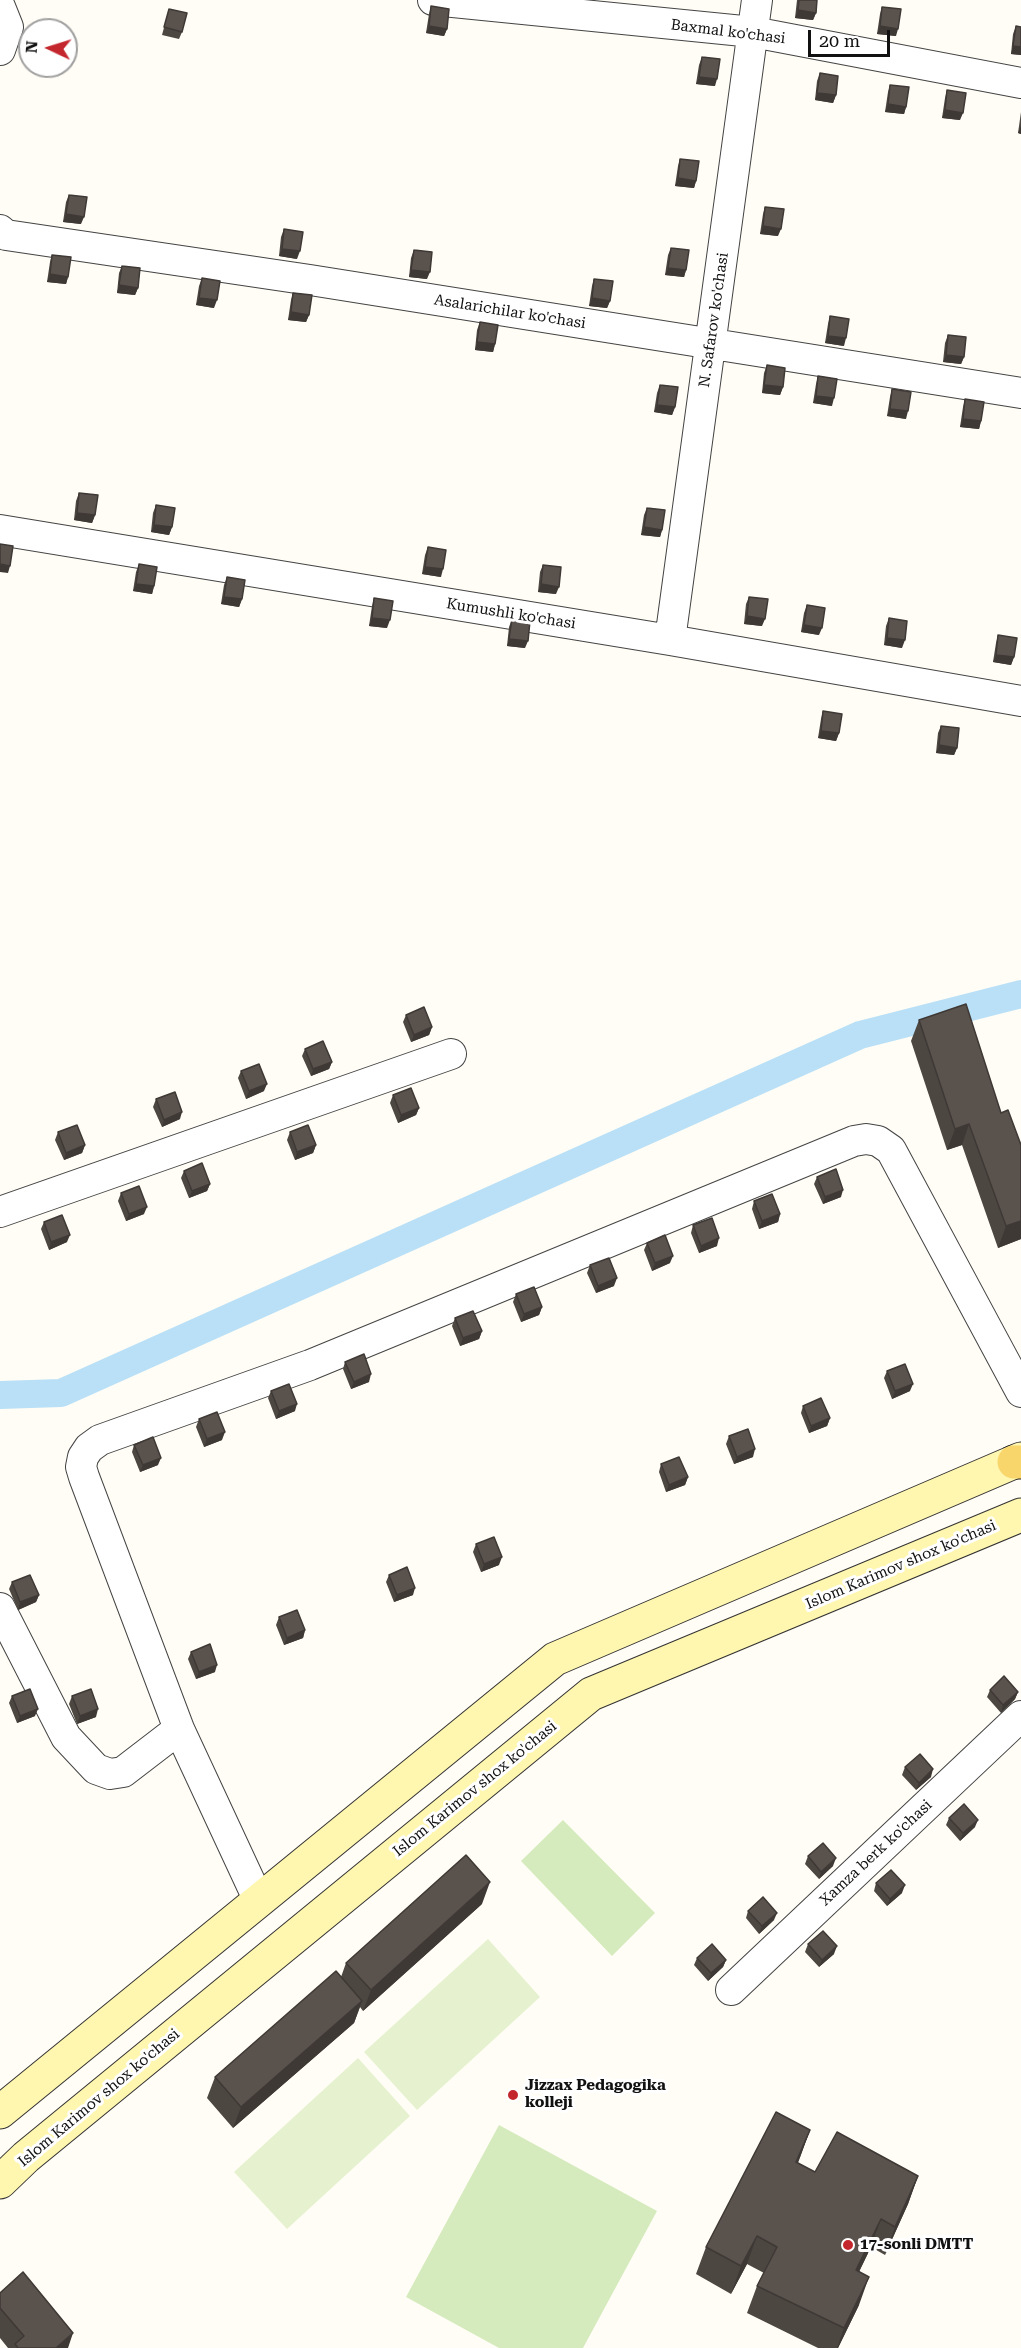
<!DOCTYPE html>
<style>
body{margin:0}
#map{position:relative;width:1021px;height:2348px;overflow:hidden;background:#fffdf5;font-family:"Roboto Serif",serif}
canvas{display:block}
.north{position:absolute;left:18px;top:18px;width:60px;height:60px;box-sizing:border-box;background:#fff;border:2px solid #a0a0a0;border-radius:50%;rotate:274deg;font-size:16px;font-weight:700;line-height:24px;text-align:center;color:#111}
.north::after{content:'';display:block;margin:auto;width:21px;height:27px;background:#c4262e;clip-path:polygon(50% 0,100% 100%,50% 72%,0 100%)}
.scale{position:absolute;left:808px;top:30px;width:82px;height:27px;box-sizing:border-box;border:3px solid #111;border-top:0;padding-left:8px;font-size:18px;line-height:21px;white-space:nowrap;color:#111;-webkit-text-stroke:4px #fff;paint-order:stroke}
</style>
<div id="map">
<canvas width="1021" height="2348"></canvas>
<div class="north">N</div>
<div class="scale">20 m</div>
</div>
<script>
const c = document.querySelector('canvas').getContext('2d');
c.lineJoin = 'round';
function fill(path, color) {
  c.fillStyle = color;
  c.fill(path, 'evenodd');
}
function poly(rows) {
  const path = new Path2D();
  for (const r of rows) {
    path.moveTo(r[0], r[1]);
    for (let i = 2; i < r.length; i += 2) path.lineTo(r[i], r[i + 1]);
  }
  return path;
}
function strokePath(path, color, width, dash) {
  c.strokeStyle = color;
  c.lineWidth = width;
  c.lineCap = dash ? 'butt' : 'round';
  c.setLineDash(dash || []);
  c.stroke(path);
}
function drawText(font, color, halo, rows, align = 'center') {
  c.font = font + ' "Roboto Serif",serif';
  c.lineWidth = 6;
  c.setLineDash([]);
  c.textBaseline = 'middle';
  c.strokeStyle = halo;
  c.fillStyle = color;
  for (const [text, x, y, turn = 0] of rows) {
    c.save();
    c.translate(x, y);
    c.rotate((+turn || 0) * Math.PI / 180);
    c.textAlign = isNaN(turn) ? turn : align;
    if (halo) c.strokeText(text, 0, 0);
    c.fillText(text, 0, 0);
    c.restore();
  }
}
fill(poly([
 [563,1820,655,1913,612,1956,521,1861],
 [499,2125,657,2211,583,2348,499,2348,406,2297]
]), '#d5ebbd');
fill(poly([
 [488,1939,540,1997,417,2110,364,2052],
 [358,2058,410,2116,287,2229,234,2172]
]), '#e6f2cf');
strokePath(poly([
 [0,1395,61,1393,860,1035,1021,994]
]), '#b9e0f7', 28);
const minor = poly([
 [433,0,753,32,1021,83],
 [0,7,8,27,0,50],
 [0,230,6,235,310,280,1021,393],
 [0,530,670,640,1021,701],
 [670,640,757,0],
 [0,1212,451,1054],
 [0,1608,66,1737,96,1769,110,1774,123,1772,179,1729],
 [259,1901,179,1729,84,1477,81,1467,83,1457,89,1448,100,1440,310,1365,854,1141,866,1139,878,1141,891,1150,1021,1392],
 [731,1990,1021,1716]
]);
const secondary = poly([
 [0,2112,555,1659,1021,1459],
 [0,2182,26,2157,591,1694,1021,1515]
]);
const primary = poly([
 [1014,1462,1021,1462]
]);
strokePath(minor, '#444', 32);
strokePath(secondary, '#333', 35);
strokePath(primary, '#222', 35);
strokePath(minor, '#fff', 30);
strokePath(secondary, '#fff6b0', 33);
strokePath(primary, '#f9d66b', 33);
fill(poly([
 [797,0,817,0,816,13,813,20,795,18],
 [431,6,447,29,444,36,426,33,429,14],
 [882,7,896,36,877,34,880,14],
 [169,9,182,32,179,39,162,35],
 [1016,26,1021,27,1021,55,1011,54,1013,34],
 [702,57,715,86,696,84,699,65],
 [820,73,836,95,833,103,815,100,817,81],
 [890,85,906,107,904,114,885,112,888,92],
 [947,90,960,120,942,118,945,98],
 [1021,112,1021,134,1018,133],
 [680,159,696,181,694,188,675,186,678,166],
 [69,195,81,224,63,222,66,202],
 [765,207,778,236,760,234,763,214],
 [284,229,297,259,279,256,281,237],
 [671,248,686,270,684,277,665,275,668,255],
 [414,250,427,279,409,277,411,258],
 [52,255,68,277,66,284,47,282,50,262],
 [122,266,138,288,135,295,117,293,119,273],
 [202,278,214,308,196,305,199,286],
 [594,279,610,301,607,308,589,306,592,286],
 [293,293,309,315,306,322,288,320,291,300],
 [830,316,844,346,825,343,828,324],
 [480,322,495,344,493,352,475,350,477,330],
 [948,335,964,357,961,364,943,362,945,343],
 [767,365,783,387,780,395,762,393,764,373],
 [818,376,832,406,813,403,816,384],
 [660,385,675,407,672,415,654,412,657,393],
 [892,389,906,419,887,416,890,397],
 [965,399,981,421,979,429,960,427,963,407],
 [79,493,95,515,92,523,74,520,76,501],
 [156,505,172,527,169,535,151,532,153,513],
 [647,508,662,530,660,537,641,535,644,515],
 [428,547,441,577,422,574,425,555],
 [139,564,154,586,152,594,133,591,136,572],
 [543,565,556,594,538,592,540,572],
 [227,577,242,599,239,607,221,604,224,585],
 [749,597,762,626,744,624,746,604],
 [374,598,387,628,369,626,372,606],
 [807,605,819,635,801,632,804,613],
 [889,618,902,648,884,645,886,626],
 [512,619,525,648,507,646,509,627],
 [998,635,1014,657,1011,665,993,662,996,643],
 [823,711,839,733,836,741,818,738,821,719],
 [941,726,957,748,954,755,936,753,938,733],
 [406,1015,432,1027,429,1035,411,1042,403,1022],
 [919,1020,1001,1113,1021,1145,1021,1239,998,1248,962,1145,947,1150,911,1041],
 [305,1049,332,1062,329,1069,311,1076,302,1056],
 [241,1071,264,1091,246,1099,238,1078],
 [393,1095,419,1108,416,1115,398,1123,390,1103],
 [156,1099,180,1119,162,1127,153,1107],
 [58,1132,85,1145,82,1153,64,1160,55,1140],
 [290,1132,316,1145,313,1153,295,1160,287,1140],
 [184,1171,210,1184,207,1191,189,1198,181,1178],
 [817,1177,841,1197,823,1204,814,1184],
 [121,1193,144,1214,126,1221,118,1201],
 [754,1201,780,1214,778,1222,759,1229,752,1209],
 [44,1222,67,1242,49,1250,41,1229],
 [693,1225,717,1246,699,1253,691,1233],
 [647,1243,670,1263,652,1271,644,1250],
 [590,1265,614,1286,596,1293,587,1273],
 [516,1294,542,1307,539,1315,521,1322,513,1302],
 [455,1318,482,1331,479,1339,460,1346,452,1326],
 [345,1362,369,1382,351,1389,343,1369],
 [887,1371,910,1391,892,1399,884,1378],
 [271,1391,295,1411,276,1419,268,1398],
 [803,1406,830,1418,827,1426,809,1433,801,1413],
 [199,1419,222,1440,204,1447,196,1427],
 [729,1436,753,1457,734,1464,726,1444],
 [134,1445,158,1465,140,1472,132,1452],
 [661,1464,688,1477,685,1485,666,1492,659,1472],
 [476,1544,499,1565,481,1572,473,1552],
 [389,1575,413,1595,394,1602,386,1582],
 [12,1582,39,1595,36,1602,18,1610,9,1589],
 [279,1617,305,1630,303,1638,284,1645,276,1625],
 [191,1652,215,1672,196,1679,188,1659],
 [990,1690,1018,1692,1015,1699,1001,1713,987,1697],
 [12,1696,35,1716,17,1723,9,1703],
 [72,1696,96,1717,77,1724,69,1704],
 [905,1767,931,1777,916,1790,902,1775],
 [949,1818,975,1827,960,1841,946,1825],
 [808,1856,833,1866,819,1879,805,1864],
 [876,1883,902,1893,887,1906,874,1891],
 [482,1904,363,2011,360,2007,354,2023,233,2128,207,2098,215,2077,341,1977,346,1963],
 [748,1911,774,1920,759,1934,746,1918],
 [808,1944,834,1954,819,1967,805,1952],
 [697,1958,726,1960,723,1967,708,1981,694,1965],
 [810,2130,798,2163,815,2172,918,2176,908,2204,885,2255,871,2247,859,2272,859,2305,838,2348,818,2348,747,2313,757,2286,764,2273,747,2264,731,2294,696,2274,706,2247],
 [0,2293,68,2348,8,2348,0,2338]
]), '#4d4742');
fill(poly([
 [798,10,816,13,813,20,795,18],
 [429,26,447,29,444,36,426,33],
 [880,26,898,29,896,36,877,34],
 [1013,46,1021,47,1021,55,1011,54],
 [699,77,717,79,715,86,696,84],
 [817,93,836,95,833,103,815,100],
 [888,104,906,107,904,114,885,112],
 [945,110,963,113,960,120,942,118],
 [1021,126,1021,134,1018,133],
 [678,178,696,181,694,188,675,186],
 [66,214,84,217,81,224,63,222],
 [763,226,781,229,778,236,760,234],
 [282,249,300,251,297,259,279,256],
 [668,268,686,270,684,277,665,275],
 [411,270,430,272,427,279,409,277],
 [50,274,68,277,66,284,47,282],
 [119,285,138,288,135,295,117,293],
 [199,298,217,300,214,308,196,305],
 [592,298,610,301,607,308,589,306],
 [291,312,309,315,306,322,288,320],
 [828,336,846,338,844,346,825,343],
 [477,342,495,344,493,352,475,350],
 [946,355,964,357,961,364,943,362],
 [764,385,783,387,780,395,762,393],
 [816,396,834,398,832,406,813,403],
 [657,405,675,407,672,415,654,412],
 [890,409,908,411,906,419,887,416],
 [963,419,981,421,979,429,960,427],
 [77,513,95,515,92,523,74,520],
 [154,525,172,527,169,535,151,532],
 [644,527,662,530,660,537,641,535],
 [0,564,10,566,8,573,0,572],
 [425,567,443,569,441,577,422,574],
 [136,584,154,586,152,594,133,591],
 [541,584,559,587,556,594,538,592],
 [224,597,242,599,239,607,221,604],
 [747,616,765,619,762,626,744,624],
 [372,618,390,620,387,628,369,626],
 [804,625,822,628,819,635,801,632],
 [887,638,905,640,902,648,884,645],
 [509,639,528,641,525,648,507,646],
 [996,655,1014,657,1011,665,993,662],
 [821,731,839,733,836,741,818,738],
 [939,745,957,748,954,755,936,753],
 [432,1027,429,1035,411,1042,414,1035],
 [332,1062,329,1069,311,1076,313,1069],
 [267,1084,264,1091,246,1099,249,1091],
 [419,1108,416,1115,398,1123,401,1115],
 [182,1112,180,1119,162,1127,164,1120],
 [969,1124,962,1145,947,1150,955,1129],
 [85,1145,82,1153,64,1160,66,1153],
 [316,1145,313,1153,295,1160,297,1152],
 [210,1184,207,1191,189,1198,192,1191],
 [843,1190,841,1197,823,1204,825,1197],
 [147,1207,144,1214,126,1221,129,1214],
 [780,1214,778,1222,759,1229,762,1221],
 [1021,1221,1021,1239,998,1248,1006,1226],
 [70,1235,67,1242,49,1250,51,1242],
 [719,1238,717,1246,699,1253,701,1246],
 [673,1256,670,1263,652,1271,655,1263],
 [617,1278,614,1286,596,1293,598,1286],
 [542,1307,539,1315,521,1322,524,1314],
 [482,1331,479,1339,460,1346,463,1338],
 [371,1374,369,1382,351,1389,354,1382],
 [913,1384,910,1391,892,1399,895,1391],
 [297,1404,295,1411,276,1419,279,1411],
 [830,1418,827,1426,809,1433,811,1426],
 [225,1432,222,1440,204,1447,207,1439],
 [755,1449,753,1457,734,1464,737,1457],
 [161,1458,158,1465,140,1472,143,1465],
 [688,1477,685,1485,666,1492,669,1485],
 [502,1557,499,1565,481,1572,484,1564],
 [415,1588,413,1595,394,1602,397,1595],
 [39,1595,36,1602,18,1610,20,1602],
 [305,1630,303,1638,284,1645,287,1638],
 [217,1665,215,1672,196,1679,199,1672],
 [1018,1692,1015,1699,1001,1713,1003,1705],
 [38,1709,35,1716,17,1723,20,1716],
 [98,1709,96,1717,77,1724,80,1716],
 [933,1769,931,1777,916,1790,919,1783],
 [978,1820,975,1827,960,1841,963,1833],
 [836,1858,833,1866,819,1879,821,1872],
 [490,1882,482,1904,363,2011,371,1990],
 [905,1885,902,1893,887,1906,890,1899],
 [777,1913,774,1920,759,1934,762,1926],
 [837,1946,834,1954,819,1967,822,1960],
 [726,1960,723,1967,708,1981,711,1973],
 [362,2001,354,2023,233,2128,241,2107],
 [810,2130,800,2157,786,2189,796,2162],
 [918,2176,908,2204,885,2255,895,2227],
 [881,2219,871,2247,846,2298,856,2270],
 [757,2236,747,2264,731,2294,741,2266],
 [869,2277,859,2305,838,2348,837,2348,844,2328],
 [73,2333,68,2348,56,2348]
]), '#3f3936');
const building = poly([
 [799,0,817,0,816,13,798,10,799,0],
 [431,6,449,9,447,29,429,26,431,6],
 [882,7,901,9,898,29,880,26,882,7],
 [169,9,187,13,182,32,164,27,169,9],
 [1016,26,1021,27,1021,47,1013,46,1016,26],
 [702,57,720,59,717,79,699,77,702,57],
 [820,73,838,76,836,95,817,93,820,73],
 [890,85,909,87,906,107,888,104,890,85],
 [947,90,966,93,963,113,945,110,947,90],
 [680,159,699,161,696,181,678,178,680,159],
 [69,195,87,197,84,217,66,214,69,195],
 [765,207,784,209,781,229,763,226,765,207],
 [284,229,303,232,300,251,282,249,284,229],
 [671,248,689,250,686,270,668,268,671,248],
 [414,250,432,252,430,272,411,270,414,250],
 [52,255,71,257,68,277,50,274,52,255],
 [122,266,140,268,138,288,119,285,122,266],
 [202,278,220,281,217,300,199,298,202,278],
 [594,279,613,281,610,301,592,298,594,279],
 [293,293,312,295,309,315,291,312,293,293],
 [830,316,849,319,846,338,828,336,830,316],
 [480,322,498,325,495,344,477,342,480,322],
 [948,335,966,337,964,357,946,355,948,335],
 [767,365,785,368,783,387,764,385,767,365],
 [818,376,837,379,834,398,816,396,818,376],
 [660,385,678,387,675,407,657,405,660,385],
 [892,389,911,392,908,411,890,409,892,389],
 [965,399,984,402,981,421,963,419,965,399],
 [79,493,98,495,95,515,77,513,79,493],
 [156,505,175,508,172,527,154,525,156,505],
 [647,508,665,510,662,530,644,527,647,508],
 [0,544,13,546,10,566,0,564,0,544],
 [428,547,446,550,443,569,425,567,428,547],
 [139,564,157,567,154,586,136,584,139,564],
 [543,565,561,567,559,587,541,584,543,565],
 [227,577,245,580,242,599,224,597,227,577],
 [749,597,768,599,765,619,747,616,749,597],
 [374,598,393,601,390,620,372,618,374,598],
 [807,605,825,608,822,628,804,625,807,605],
 [889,618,907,621,905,640,887,638,889,618],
 [512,619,530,621,528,641,509,639,512,619],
 [998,635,1017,638,1014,657,996,655,998,635],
 [823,711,842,714,839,733,821,731,823,711],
 [941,726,959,728,957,748,939,745,941,726],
 [966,1004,1001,1113,1008,1110,1021,1145,1021,1221,1006,1226,969,1124,955,1129,919,1020,966,1004],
 [424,1007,432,1027,414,1035,406,1015,424,1007],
 [323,1041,332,1062,313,1069,305,1049,323,1041],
 [259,1064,267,1084,249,1091,241,1071,259,1064],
 [411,1088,419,1108,401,1115,393,1095,411,1088],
 [175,1092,182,1112,164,1120,156,1099,175,1092],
 [77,1125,85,1145,66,1153,58,1132,77,1125],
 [308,1125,316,1145,297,1152,290,1132,308,1125],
 [202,1163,210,1184,192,1191,184,1171,202,1163],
 [836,1169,843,1190,825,1197,817,1177,836,1169],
 [139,1186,147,1207,129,1214,121,1193,139,1186],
 [772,1194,780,1214,762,1221,754,1201,772,1194],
 [62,1215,70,1235,51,1242,44,1222,62,1215],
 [712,1218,719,1238,701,1246,693,1225,712,1218],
 [665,1235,673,1256,655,1263,647,1243,665,1235],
 [609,1258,617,1278,598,1286,590,1265,609,1258],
 [534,1287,542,1307,524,1314,516,1294,534,1287],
 [473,1311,482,1331,463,1338,455,1318,473,1311],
 [364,1354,371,1374,354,1382,345,1362,364,1354],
 [905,1364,913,1384,895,1391,887,1371,905,1364],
 [289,1384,297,1404,279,1411,271,1391,289,1384],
 [821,1398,830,1418,811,1426,803,1406,821,1398],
 [217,1412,225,1432,207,1439,199,1419,217,1412],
 [748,1429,755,1449,737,1457,729,1436,748,1429],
 [153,1437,161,1458,143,1465,134,1445,153,1437],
 [679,1457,688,1477,669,1485,661,1464,679,1457],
 [494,1537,502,1557,484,1564,476,1544,494,1537],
 [407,1567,415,1588,397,1595,389,1575,407,1567],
 [30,1575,39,1595,20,1602,12,1582,30,1575],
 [297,1610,305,1630,287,1638,279,1617,297,1610],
 [210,1644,217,1665,199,1672,191,1652,210,1644],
 [1004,1676,1018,1692,1003,1705,990,1690,1004,1676],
 [30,1689,38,1709,20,1716,12,1696,30,1689],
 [91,1689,98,1709,80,1716,72,1696,91,1689],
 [920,1754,933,1769,919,1783,905,1767,920,1754],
 [964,1804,978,1820,963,1833,949,1818,964,1804],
 [823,1843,836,1858,821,1872,808,1856,823,1843],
 [466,1855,490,1882,371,1990,346,1963,466,1855],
 [891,1870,905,1885,890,1899,876,1883,891,1870],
 [763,1897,777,1913,762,1926,748,1911,763,1897],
 [823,1931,837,1946,822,1960,808,1944,823,1931],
 [712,1944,726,1960,711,1973,697,1958,712,1944],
 [336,1971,362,2001,241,2107,215,2077,336,1971],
 [776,2112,810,2130,796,2162,815,2172,837,2132,918,2176,895,2227,881,2219,856,2270,869,2277,844,2328,757,2286,777,2247,757,2236,741,2266,706,2247,776,2112],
 [23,2272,73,2333,56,2348,18,2348,15,2344,24,2336,0,2308,0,2293,23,2272]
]);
fill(building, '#5a524d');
strokePath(building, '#3f3936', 1.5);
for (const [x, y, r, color] of [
 [513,2095,6,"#c4262e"],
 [848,2245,6,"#c4262e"]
]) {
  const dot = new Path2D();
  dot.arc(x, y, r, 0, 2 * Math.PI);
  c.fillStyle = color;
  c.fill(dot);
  strokePath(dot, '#fff', 2);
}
drawText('15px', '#111', '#fff', [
 ["Baxmal ko'chasi",728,32,7],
 ["Asalarichilar ko'chasi",510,312,9],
 ["N. Safarov ko'chasi",714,320,-82],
 ["Kumushli ko'chasi",511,614,9],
 ["Islom Karimov shox ko'chasi",901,1565,-23],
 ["Islom Karimov shox ko'chasi",475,1789,-39],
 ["Xamza berk ko'chasi",876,1853,-43],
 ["Islom Karimov shox ko'chasi",99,2098,-40]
]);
drawText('bold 15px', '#111', '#fff', [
 ["Jizzax Pedagogika",525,2086],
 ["kolleji",525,2103],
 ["17-sonli DMTT",860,2245]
], 'left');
</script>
